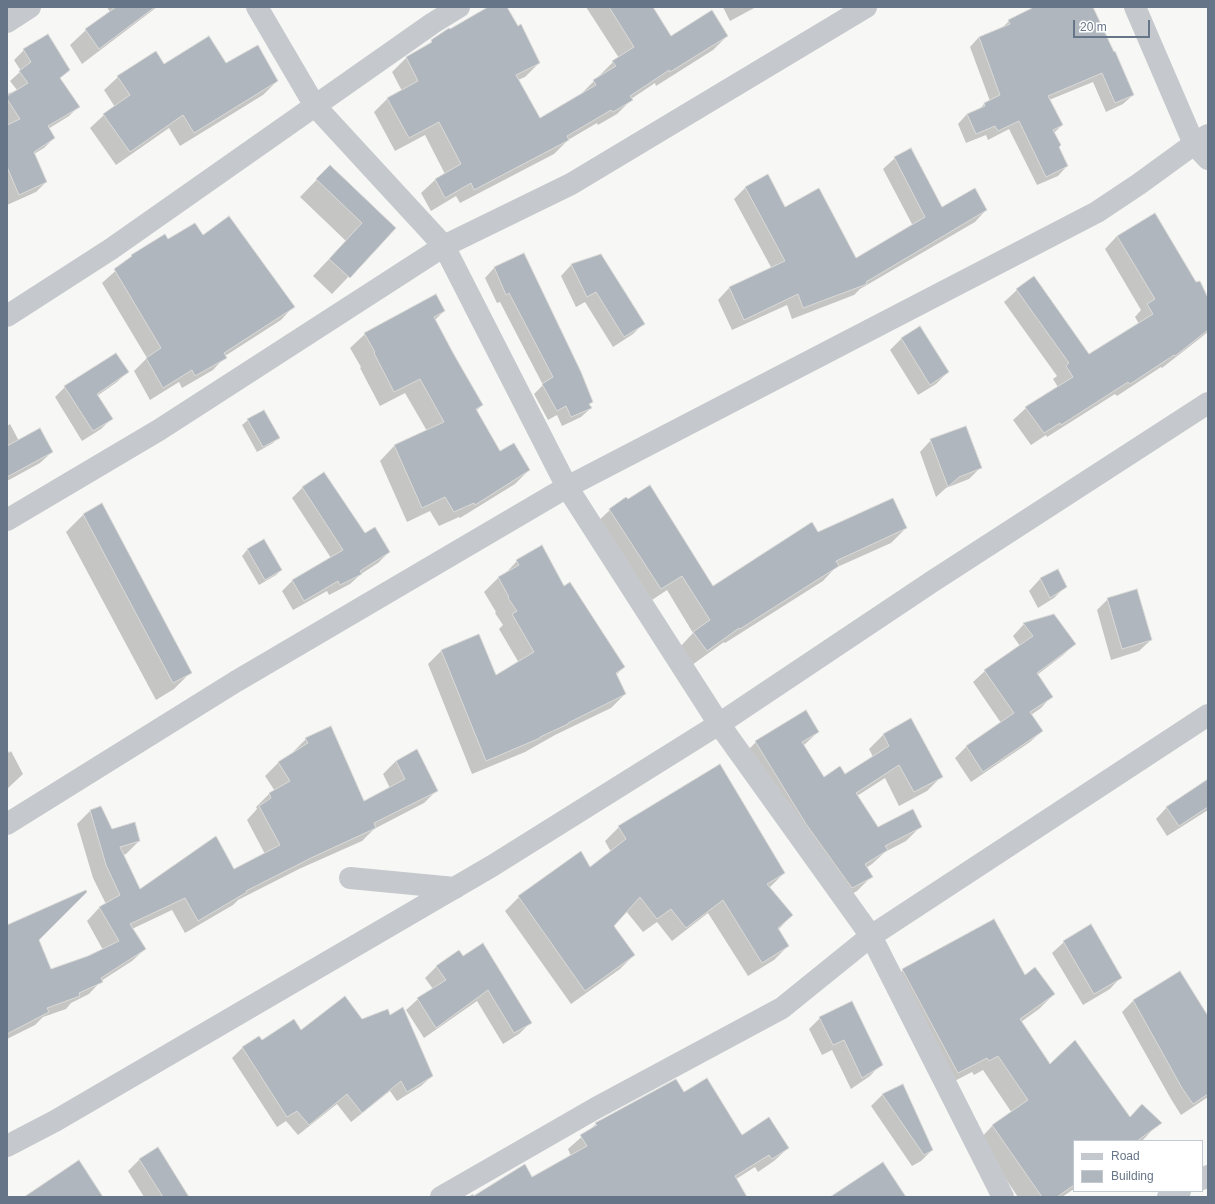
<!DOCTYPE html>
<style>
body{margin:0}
#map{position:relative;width:1215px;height:1204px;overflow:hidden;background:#f7f8f5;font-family:Arial,sans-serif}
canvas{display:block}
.frame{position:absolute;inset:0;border:8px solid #667587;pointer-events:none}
.legend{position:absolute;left:1073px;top:1140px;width:130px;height:52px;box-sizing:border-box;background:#fff;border:1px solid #c2c8cf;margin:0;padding:5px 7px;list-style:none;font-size:12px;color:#667587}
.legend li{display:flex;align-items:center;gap:8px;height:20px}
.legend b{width:20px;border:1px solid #c2c8cf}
.scale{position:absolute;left:1073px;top:20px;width:77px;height:18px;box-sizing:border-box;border:2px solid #667587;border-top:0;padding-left:5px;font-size:12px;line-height:14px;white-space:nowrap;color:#667587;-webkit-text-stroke:3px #fff;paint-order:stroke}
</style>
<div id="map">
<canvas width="1215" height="1204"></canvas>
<div class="frame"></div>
<ul class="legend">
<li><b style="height:5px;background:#c5c8cc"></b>Road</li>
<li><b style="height:11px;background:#b0b6bd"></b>Building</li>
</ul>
<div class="scale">20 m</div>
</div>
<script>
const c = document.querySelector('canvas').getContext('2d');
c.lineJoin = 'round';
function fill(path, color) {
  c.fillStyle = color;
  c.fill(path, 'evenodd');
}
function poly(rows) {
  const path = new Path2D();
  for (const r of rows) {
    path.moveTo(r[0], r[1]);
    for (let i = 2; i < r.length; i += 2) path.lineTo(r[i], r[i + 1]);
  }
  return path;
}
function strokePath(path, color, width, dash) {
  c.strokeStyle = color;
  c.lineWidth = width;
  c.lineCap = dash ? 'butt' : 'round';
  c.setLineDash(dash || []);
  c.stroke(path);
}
fill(poly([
 [107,7,157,7,82,64,70,45,86,30,110,12],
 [490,7,506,7,539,63,525,77,518,80,540,119,580,95,594,81,600,77,599,76,613,62,619,58,586,7,652,7,671,37,727,36,713,50,656,86,655,83,631,99,631,100,617,114,598,125,597,123,568,140,554,154,460,203,456,196,431,211,421,193,435,180,445,174,425,135,395,151,374,112,388,98,402,91,392,72,406,58,425,47,432,41],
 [723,7,756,7,730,21],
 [1036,7,1079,7,1133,95,1123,104,1106,112,1093,82,1049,100,1062,125,1054,133,1058,147,1067,166,1058,176,1037,185,1009,129,988,140,986,135,966,143,958,124,967,114,979,110,984,104,990,101,970,47,979,37,1001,29,1009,21],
 [24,50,68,70,59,79,78,107,69,116,48,129,54,138,44,148,34,154,46,182,36,192,7,205,7,94,17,90,10,81,21,71,14,60],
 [164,65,225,65,277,81,263,95,180,146,169,128,116,165,90,128,104,115,115,107,104,90,118,77],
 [895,158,942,208,986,210,975,222,860,289,854,295,792,319,787,305,732,330,718,300,729,288,772,269,734,199,745,188,785,208,855,260,913,226,883,169],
 [330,166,395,228,332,294,313,276,346,241,300,197],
 [1117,236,1196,284,1208,301,1208,332,1162,368,1161,367,1117,396,1115,394,1047,437,1046,435,1031,445,1013,420,1026,408,1058,387,1053,379,1057,376,1004,302,1017,290,1088,355,1139,324,1135,317,1141,310,1105,249],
 [203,237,293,307,281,320,225,356,225,357,213,370,182,388,179,382,150,400,134,371,147,358,102,283,132,256,168,241],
 [524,254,592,402,589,405,591,408,581,417,562,426,557,415,548,420,534,394,543,385,500,302,497,303,485,278,494,268],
 [600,256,643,324,633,334,613,347,585,302,576,307,561,276,571,265],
 [444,311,435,320,482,405,476,411,499,453,529,470,515,484,460,518,459,517,439,526,430,511,407,522,380,461,394,446,427,431,405,393,380,406,360,368,361,367,350,348,365,334],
 [920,327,948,372,936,384,918,395,890,350,901,339],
 [127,372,117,382,97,396,111,419,101,429,82,441,55,397,65,387],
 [248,420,278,437,273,443,257,452,242,425],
 [10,424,19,441,52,452,40,463,7,481,7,426],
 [931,440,980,468,969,479,946,488,936,497,920,452],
 [324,473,365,534,389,552,378,563,361,574,350,584,329,595,327,591,293,610,282,591,292,581,331,558,292,498,302,488],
 [610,510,712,587,817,533,906,528,891,543,835,568,823,581,725,643,724,642,692,665,679,648,693,633,667,590,646,604,595,524],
 [83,515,191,672,174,689,156,700,66,532],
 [264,540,281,570,276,575,259,585,242,556,247,550],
 [517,561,624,667,616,675,625,694,611,708,555,735,525,752,472,774,428,664,442,650,495,677,519,663,499,629,503,625,495,613,496,612,484,592,498,578,503,576],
 [1058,571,1065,587,1054,598,1038,608,1029,591,1040,579],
 [1108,599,1151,640,1139,651,1111,660,1097,610],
 [1054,615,1075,644,1063,655,1037,675,1052,696,1041,708,1031,715,1042,731,1030,742,971,782,955,758,966,747,1001,723,973,682,985,671,1020,646,1013,636,1024,624],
 [911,720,942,776,927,791,899,806,885,778,857,796,877,829,921,826,906,841,885,852,872,864,866,868,871,877,857,891,838,902,742,756,756,742,818,732,803,746,823,778,845,776,873,757,869,749,883,735],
 [306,739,364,802,390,788,383,774,396,761,437,790,424,803,374,829,362,841,299,869,238,900,233,905,185,933,172,910,132,929,145,949,132,961,101,981,89,994,71,1003,66,1009,43,1017,35,1025,7,1039,7,926,37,940,51,970,68,966,103,950,87,921,99,908,106,904,93,878,77,824,90,811,111,830,139,841,126,854,123,855,140,890,234,870,265,854,247,820,257,809,256,807,269,794,275,791,265,776,278,763,294,753,293,752],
 [7,748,9,753,11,751,23,774,7,789],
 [720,766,784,873,769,888,792,915,778,930,788,946,774,960,748,976,708,913,672,941,657,922,643,932,626,911,613,926,634,955,620,969,571,1004,505,911,519,897,581,852,589,869,611,852,605,841,619,827],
 [1208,780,1208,810,1167,836,1156,819,1167,807],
 [994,920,1024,976,1054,994,1039,1009,1021,1022,1049,1066,1129,1118,1160,1122,1142,1141,1074,1141,1074,1189,1062,1197,1018,1197,979,1140,993,1125,1012,1113,983,1070,974,1075,972,1072,943,1087,888,985,903,970],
 [1064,942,1121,977,1110,989,1083,1005,1052,953],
 [458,952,530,1023,519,1034,503,1044,477,1001,424,1038,406,1010,418,999,433,989,425,978,436,967],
 [1180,972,1208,1018,1208,1097,1181,1115,1171,1099,1122,1012,1133,1001],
 [389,1016,432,1076,421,1086,397,1101,390,1091,351,1122,337,1104,298,1135,286,1121,277,1127,232,1058,243,1047,301,1031],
 [820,1018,881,1064,870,1076,851,1089,832,1050,822,1055,809,1029],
 [902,1085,932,1150,921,1161,912,1166,871,1106,882,1095],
 [683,1094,741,1137,788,1148,774,1161,758,1172,755,1167,736,1179,746,1197,468,1197,473,1194,474,1197,532,1178,571,1156,568,1149,596,1124],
 [158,1148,188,1197,144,1197,128,1171,139,1160]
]), '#0003');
const building = poly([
 [116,7,155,7,99,49,85,29,116,7],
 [488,7,507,7,518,26,521,24,540,63,516,75,540,118,596,85,593,80,616,66,612,61,634,47,609,7,653,7,671,36,712,10,728,36,670,72,669,70,630,96,633,100,613,112,611,110,567,136,569,140,474,190,471,183,445,198,435,179,461,164,439,122,409,138,387,98,418,81,406,57,432,42,431,40,449,28,450,29,488,7],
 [1034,7,1093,7,1114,52,1115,51,1134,95,1115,103,1102,73,1048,96,1063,125,1053,130,1061,145,1059,147,1068,166,1046,177,1019,121,998,131,995,126,976,134,967,114,985,106,984,103,1000,95,979,37,1010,24,1008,20,1034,7],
 [48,34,70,70,60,78,80,107,48,126,55,138,34,152,47,182,19,195,7,167,7,125,20,119,7,99,7,96,28,83,19,71,31,62,23,49,48,34],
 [209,36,226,63,258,45,278,81,194,133,183,115,130,152,103,114,130,95,117,76,156,51,164,64,209,36],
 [911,148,942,207,975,188,987,210,866,282,867,284,803,308,798,294,744,320,729,287,785,261,745,187,768,174,785,207,819,188,856,258,925,217,894,157,911,148],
 [330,165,396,228,350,278,329,259,362,223,316,179,330,165],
 [1155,213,1196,282,1200,281,1208,298,1208,330,1175,356,1174,355,1130,384,1128,382,1061,425,1060,423,1044,433,1025,407,1073,377,1066,366,1069,363,1016,289,1034,276,1089,354,1153,314,1147,304,1155,299,1117,236,1155,213],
 [229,216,295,307,224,353,227,358,195,376,192,370,163,388,146,358,161,348,114,269,132,256,131,255,165,234,168,239,195,223,203,235,229,216],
 [524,253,581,372,593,402,589,404,592,408,571,417,566,406,557,411,542,384,553,377,509,293,506,295,494,267,524,253],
 [601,254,645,324,624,337,596,292,587,297,571,264,601,254],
 [436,294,445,311,434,317,453,353,483,405,476,409,500,451,514,443,530,470,475,505,474,503,454,512,445,497,422,508,394,445,444,422,420,379,394,392,374,353,375,352,364,333,436,294],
 [920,326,949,372,930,385,901,338,920,326],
 [116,353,129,372,97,394,113,419,93,431,64,386,116,353],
 [264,410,280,438,263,447,247,419,264,410],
 [966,426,982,468,959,477,948,487,930,439,966,426],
 [40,428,53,452,7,477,7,446,40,428],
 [324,472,365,533,375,527,390,552,360,571,362,574,340,585,338,581,304,601,292,580,343,550,302,487,324,472],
 [650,485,713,586,812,522,818,532,893,498,907,528,836,561,839,566,740,629,739,628,707,651,693,632,710,620,682,576,661,589,609,509,626,497,628,499,650,485],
 [102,503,192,673,173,683,83,514,102,503],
 [264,539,282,570,265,580,247,549,264,539],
 [542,545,564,586,570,582,625,667,616,673,626,694,568,723,568,724,540,737,540,738,486,761,441,650,479,634,496,675,534,652,512,614,517,611,508,598,509,597,498,577,519,565,516,560,542,545],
 [1058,569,1067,587,1050,598,1040,578,1058,569],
 [1137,589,1152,640,1122,649,1107,598,1137,589],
 [1054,614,1076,644,1037,673,1053,697,1030,712,1043,731,983,772,966,746,1014,713,984,670,1033,636,1023,623,1054,614],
 [806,710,819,732,802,742,824,777,840,766,845,774,889,746,883,734,911,718,943,777,914,792,899,765,856,793,878,827,913,809,922,827,885,846,888,850,865,864,873,877,852,888,806,824,755,741,806,710],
 [331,726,364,801,405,779,396,761,417,749,438,791,374,823,376,828,313,857,246,891,247,892,198,921,185,898,130,924,146,949,101,978,103,982,79,993,80,996,47,1008,49,1012,7,1034,7,925,86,890,87,892,39,940,51,969,88,956,119,941,99,907,120,895,106,865,90,810,101,806,112,829,135,822,140,841,120,847,140,889,216,836,234,869,280,845,259,806,271,798,269,793,290,781,278,762,308,743,305,738,331,726],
 [720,764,785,873,767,884,793,915,778,928,789,946,762,963,723,900,686,928,671,909,657,919,640,897,614,926,635,955,585,991,518,896,581,851,590,867,626,839,618,826,720,764],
 [1208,779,1208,807,1179,826,1166,807,1208,779],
 [994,919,1025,975,1035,967,1055,994,1020,1019,1050,1064,1075,1040,1130,1117,1142,1104,1162,1123,1137,1141,1074,1141,1074,1185,1057,1197,1042,1197,992,1125,1028,1100,998,1056,989,1061,987,1058,958,1073,902,969,994,919],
 [1091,924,1122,978,1094,994,1063,941,1091,924],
 [483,943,532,1023,514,1033,488,990,436,1028,417,998,446,980,436,966,459,950,463,956,483,943],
 [1180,971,1208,1016,1208,1094,1193,1104,1182,1088,1133,1000,1180,971],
 [345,996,362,1019,388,1009,390,1015,403,1007,433,1076,407,1092,401,1081,362,1113,347,1094,309,1125,297,1111,287,1117,242,1047,259,1036,262,1040,294,1019,301,1030,345,996],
 [852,1001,883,1065,862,1078,844,1040,833,1045,819,1017,852,1001],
 [707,1078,742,1135,769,1117,789,1148,772,1159,769,1155,735,1176,747,1197,472,1197,525,1164,532,1177,587,1146,580,1135,597,1125,595,1123,676,1079,684,1092,707,1078],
 [903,1084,933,1150,924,1155,882,1094,903,1084],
 [158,1147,189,1197,163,1197,139,1159,158,1147],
 [79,1160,103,1197,24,1197,79,1160],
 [883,1162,906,1197,830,1197,883,1162]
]);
fill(building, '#b0b6bd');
strokePath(building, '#d9d9d7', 1);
strokePath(poly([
 [257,7,315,106,444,246,567,487,719,724,871,936,1003,1197],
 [7,22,30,7],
 [1208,135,1194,144,1208,159],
 [7,316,111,249,433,23,459,7],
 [7,520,159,430,444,246,571,184,866,7],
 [7,824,235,682,567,487,1097,212,1139,184,1194,144,1135,7],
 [350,878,455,888],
 [7,1146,55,1121,492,866,719,724,933,581,1208,403],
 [1202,1179,1208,1176],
 [441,1197,596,1108,782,1008,871,936,1208,715],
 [1168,1197,1180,1191]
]), '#c5c8cc', 22);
</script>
